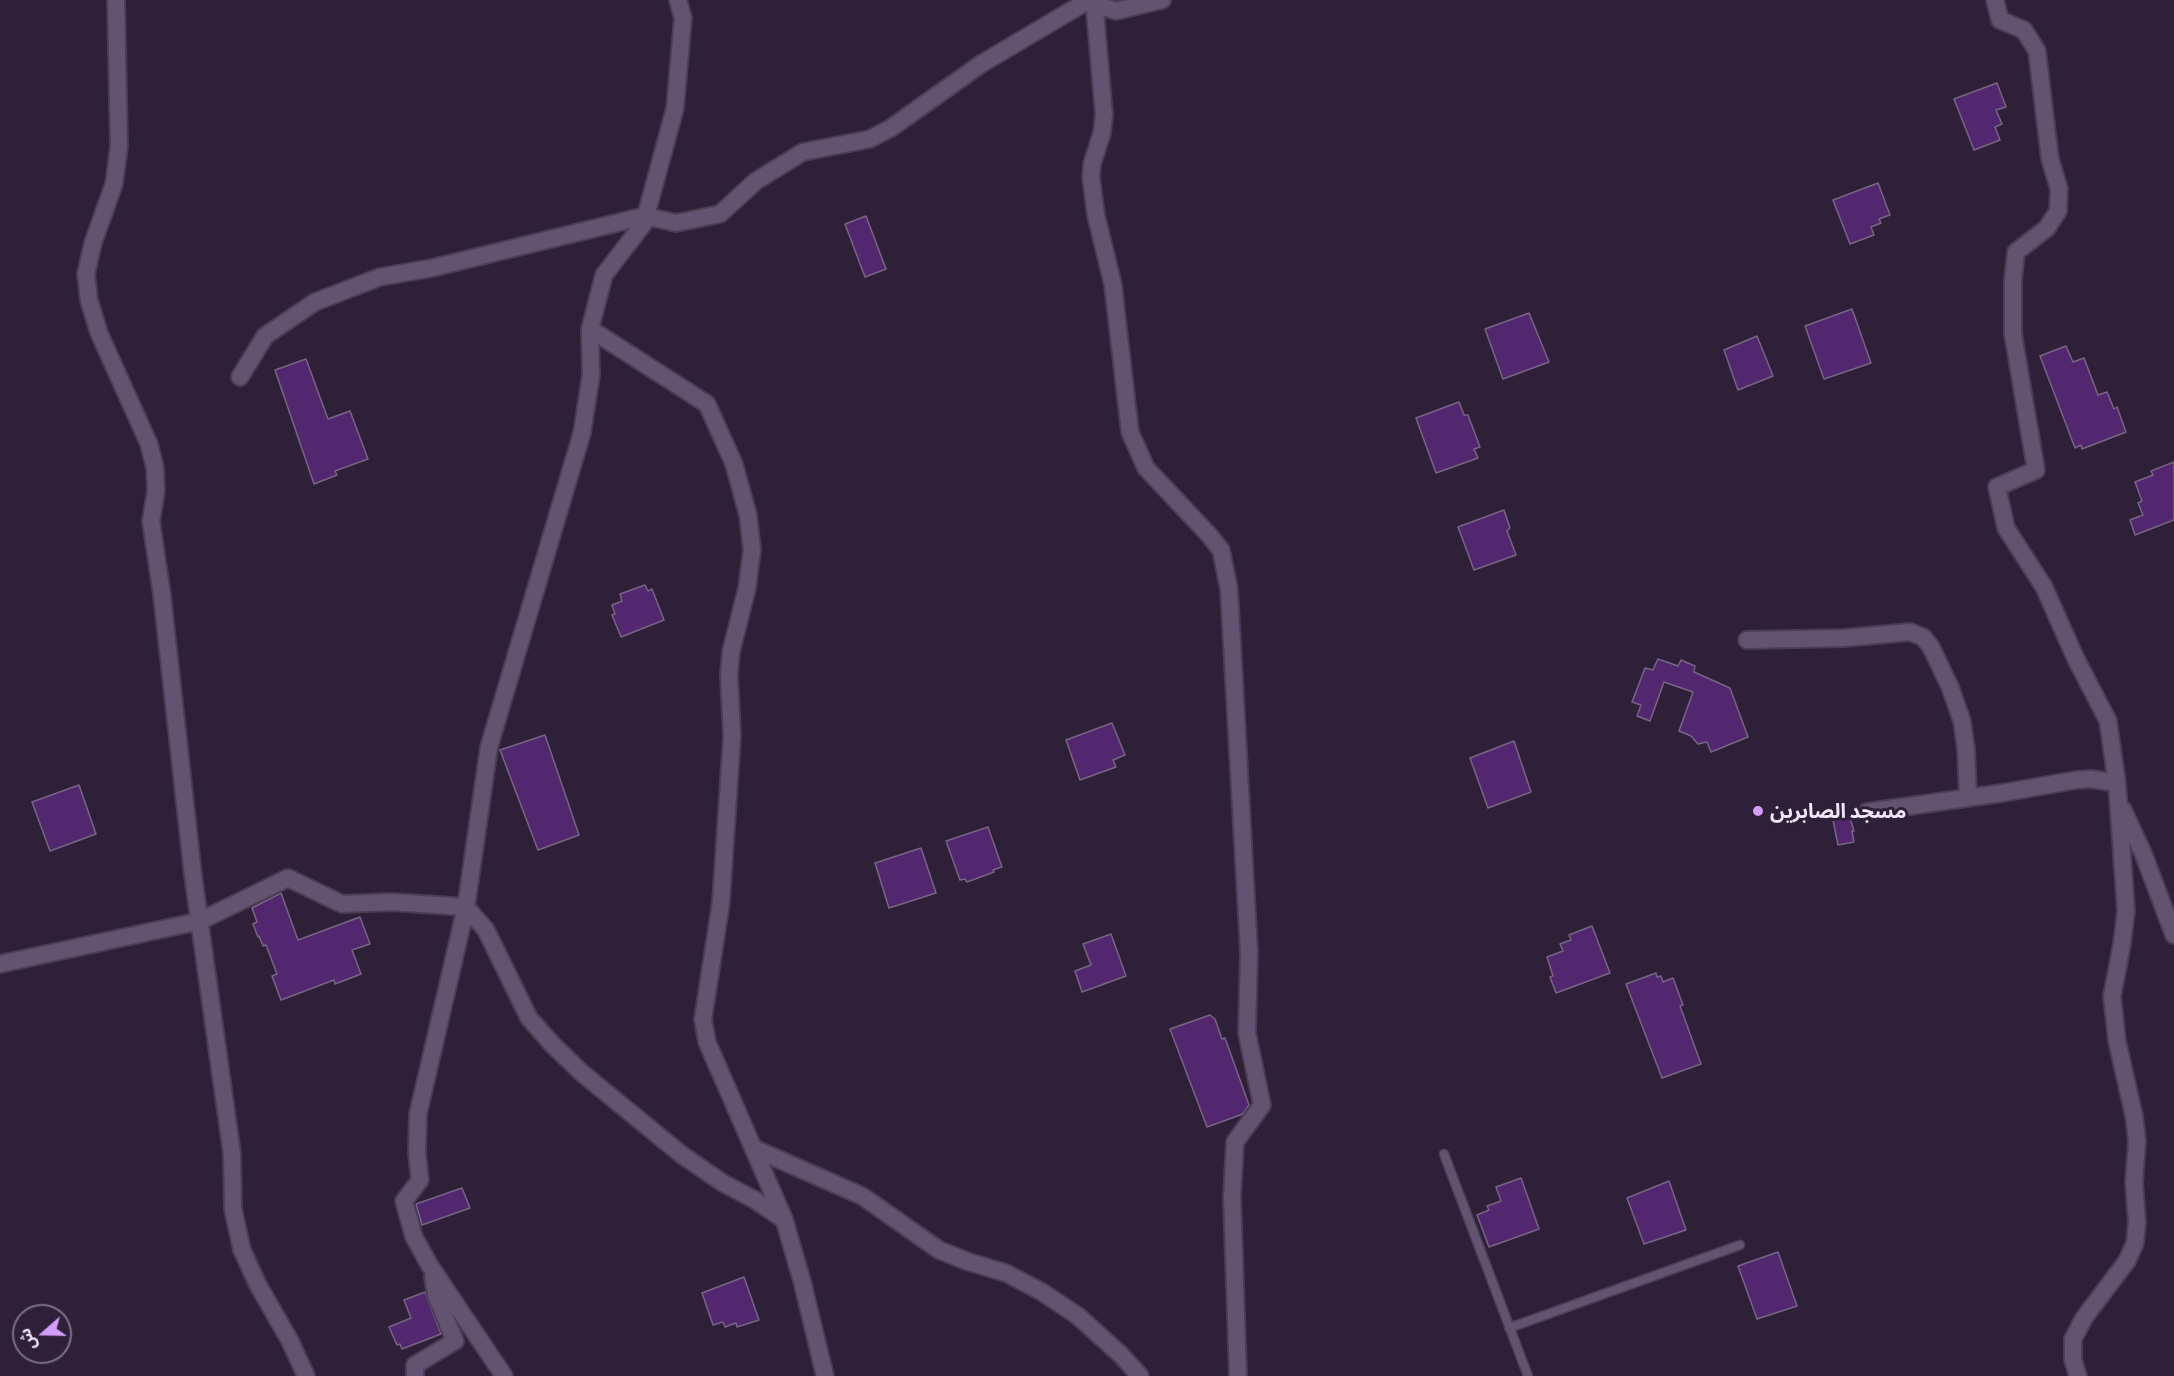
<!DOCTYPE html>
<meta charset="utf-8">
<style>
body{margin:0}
#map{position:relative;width:2174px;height:1376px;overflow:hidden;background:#2e2039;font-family:Barlow,"Noto Sans Arabic",sans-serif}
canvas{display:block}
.north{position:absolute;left:12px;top:1304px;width:60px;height:60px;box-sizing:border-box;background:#2e2039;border:2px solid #7c7085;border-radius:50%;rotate:250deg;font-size:16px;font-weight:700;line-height:24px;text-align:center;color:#f0e7f8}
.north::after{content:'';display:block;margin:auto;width:21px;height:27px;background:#d39cfd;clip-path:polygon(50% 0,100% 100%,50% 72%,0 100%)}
</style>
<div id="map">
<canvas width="2174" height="1376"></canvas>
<div class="north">ش</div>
</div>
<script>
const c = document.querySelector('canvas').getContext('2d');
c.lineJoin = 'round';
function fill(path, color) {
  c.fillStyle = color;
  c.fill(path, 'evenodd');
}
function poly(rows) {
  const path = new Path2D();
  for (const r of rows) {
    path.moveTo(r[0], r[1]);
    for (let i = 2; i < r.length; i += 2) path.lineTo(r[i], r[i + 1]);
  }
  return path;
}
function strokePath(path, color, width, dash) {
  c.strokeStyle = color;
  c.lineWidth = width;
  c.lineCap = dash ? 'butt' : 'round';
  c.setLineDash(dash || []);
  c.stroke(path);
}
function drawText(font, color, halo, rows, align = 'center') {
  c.font = font + ' Barlow,"Noto Sans Arabic",sans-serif';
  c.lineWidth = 6;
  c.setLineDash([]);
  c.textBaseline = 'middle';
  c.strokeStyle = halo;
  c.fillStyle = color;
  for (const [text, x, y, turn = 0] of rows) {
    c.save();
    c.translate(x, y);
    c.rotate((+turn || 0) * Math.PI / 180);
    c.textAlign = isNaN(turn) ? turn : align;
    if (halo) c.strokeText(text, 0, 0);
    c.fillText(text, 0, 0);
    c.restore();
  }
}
const building = poly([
 [1997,83,2006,107,1996,110,2002,124,1995,127,2000,140,1974,150,1954,99,1997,83],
 [1878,183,1890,215,1879,219,1881,223,1871,227,1874,235,1850,244,1833,200,1878,183],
 [866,216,886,269,865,277,845,224,866,216],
 [1852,309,1871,363,1824,379,1805,326,1852,309],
 [1529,313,1549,362,1503,379,1485,329,1529,313],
 [1757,336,1773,376,1738,390,1724,350,1757,336],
 [2066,346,2073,362,2084,358,2098,395,2107,392,2114,409,2117,407,2126,432,2082,449,2081,445,2075,448,2040,356,2066,346],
 [306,359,328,419,350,411,368,459,335,471,337,475,314,484,275,370,306,359],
 [1459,402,1464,415,1468,415,1480,447,1474,449,1478,458,1436,473,1416,418,1459,402],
 [2174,462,2174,520,2135,535,2130,520,2143,515,2138,503,2142,501,2135,482,2153,475,2151,471,2174,462],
 [1504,510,1510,528,1507,531,1516,555,1474,570,1458,527,1504,510],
 [645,585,648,591,652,589,664,620,621,637,612,615,615,614,612,605,622,601,620,594,645,585],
 [1658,659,1678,666,1681,660,1695,666,1694,672,1730,688,1748,737,1711,752,1707,742,1698,744,1691,736,1679,731,1693,692,1664,682,1650,721,1637,716,1641,705,1632,702,1645,668,1653,670,1658,659],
 [1112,723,1125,755,1113,760,1116,767,1080,780,1066,740,1112,723],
 [545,735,579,835,538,850,500,750,545,735],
 [1514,741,1531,792,1488,808,1470,758,1514,741],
 [79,785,96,834,50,851,32,802,79,785],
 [1849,815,1854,831,1852,831,1854,842,1838,845,1833,820,1849,815],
 [988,827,1002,867,993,870,994,872,967,882,965,879,960,880,946,841,988,827],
 [921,848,936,893,889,908,875,863,921,848],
 [281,893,298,940,360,917,370,944,352,950,361,974,335,984,334,980,281,1000,272,976,277,974,266,945,263,946,259,936,258,937,253,924,257,922,252,908,281,893],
 [1592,926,1610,973,1556,993,1550,977,1553,976,1547,957,1563,951,1560,944,1571,940,1569,935,1592,926],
 [1111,934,1126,976,1082,992,1075,971,1091,965,1083,944,1111,934],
 [1656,973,1657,977,1661,976,1663,982,1673,978,1683,1005,1680,1006,1701,1064,1662,1078,1626,984,1656,973],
 [1210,1015,1215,1019,1222,1039,1225,1038,1249,1105,1243,1114,1207,1127,1170,1029,1210,1015],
 [1521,1178,1539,1229,1489,1247,1477,1215,1489,1210,1487,1206,1501,1201,1496,1187,1521,1178],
 [1669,1181,1686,1230,1644,1244,1627,1198,1669,1181],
 [462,1188,470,1208,422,1225,416,1204,462,1188],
 [1778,1252,1797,1306,1757,1319,1738,1266,1778,1252],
 [744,1277,759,1320,737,1327,736,1323,725,1327,723,1322,713,1325,702,1293,744,1277],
 [425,1292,441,1334,402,1349,400,1344,397,1345,389,1327,411,1318,404,1300,425,1292]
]);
fill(building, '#532770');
strokePath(building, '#766683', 1.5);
const lane = poly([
 [1444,1154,1528,1376],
 [1509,1328,1740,1245]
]);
const street = poly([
 [116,0,119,146,114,184,93,243,86,274,89,300,99,333,149,444,155,468,156,491,151,521,162,595,193,875,232,1154,233,1209,242,1250,258,1285,290,1341,306,1376],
 [1094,0,1104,114,1102,133,1092,164,1091,178,1096,215,1113,285,1130,432,1146,468,1210,536,1221,550,1229,589,1249,952,1247,1033,1262,1105,1235,1142,1232,1197,1238,1376],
 [1995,0,2000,20,2024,30,2037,51,2050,159,2059,189,2058,211,2047,228,2016,252,2013,280,2013,334,2036,470,1997,487,2006,528,2044,587,2075,657,2108,721,2117,783],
 [1094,4,1116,11,1162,0],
 [590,329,707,404,734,464,748,515,752,550,747,588,731,652,729,675,732,736,721,902,703,1019,707,1042,714,1058,784,1219,802,1281,825,1376],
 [240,377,265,336,315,302,380,277,432,268,645,216,676,223,720,214,756,181,803,152,870,139,891,128,981,64,1089,0],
 [1747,640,1844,638,1910,632,1923,637,1931,647,1950,687,1962,721,1966,749,1968,797],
 [2123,810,2143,853,2174,935],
 [1867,812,2002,793,2076,780,2091,779,2117,783,2126,911,2122,944,2112,996,2117,1041,2134,1116,2137,1141,2134,1183,2137,1222,2135,1243,2127,1261,2084,1318,2073,1339,2073,1360,2078,1376],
 [0,964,200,921,288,878,342,904,392,902,466,907,486,930,529,1018,553,1045,582,1073,682,1155,723,1183,755,1200,783,1219],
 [753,1148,862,1196,939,1250,969,1262,1006,1273,1042,1292,1078,1316,1121,1355,1140,1376],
 [415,1376,415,1365,455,1341,436,1295,433,1277],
 [504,1376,430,1266,414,1237,404,1201,420,1180,417,1154,418,1114,466,907,489,747,582,433,591,375,590,329,604,275,644,223,675,108,683,18,678,0]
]);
strokePath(lane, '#4a3e54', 11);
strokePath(street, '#4a3e54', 20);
strokePath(lane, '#635370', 8);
strokePath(street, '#635370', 16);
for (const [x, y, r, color] of [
 [1758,811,6,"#d39cfd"]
]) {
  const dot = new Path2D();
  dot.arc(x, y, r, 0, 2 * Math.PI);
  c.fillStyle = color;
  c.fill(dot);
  strokePath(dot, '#2e2039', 2);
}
drawText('bold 20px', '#f0e7f8', '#2e2039', [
 ["مسجد الصابرين",1770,811]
], 'left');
</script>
